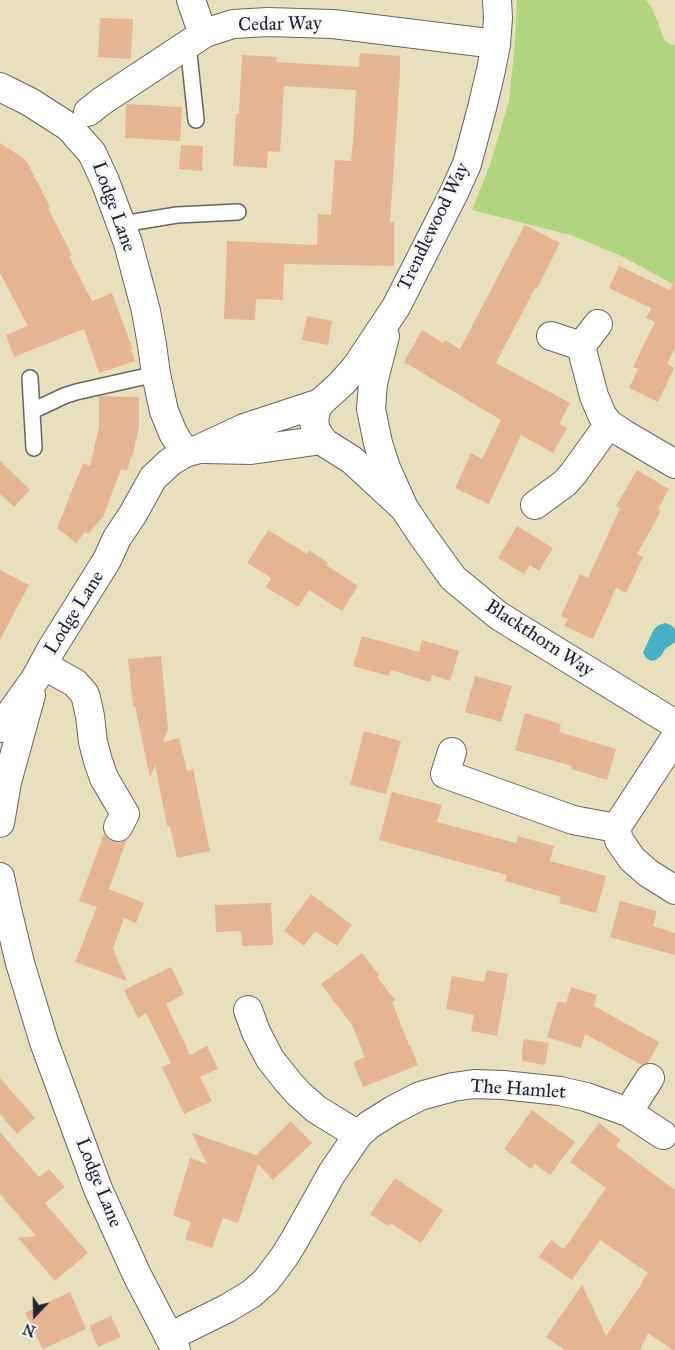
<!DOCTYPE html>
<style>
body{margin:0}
#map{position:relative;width:675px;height:1350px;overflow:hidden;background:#e8e0bc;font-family:"IM FELL Great Primer",serif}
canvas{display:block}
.north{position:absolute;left:10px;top:1290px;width:50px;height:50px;-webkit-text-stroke:4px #f6f6f2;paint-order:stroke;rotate:201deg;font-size:14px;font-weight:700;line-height:20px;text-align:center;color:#22223b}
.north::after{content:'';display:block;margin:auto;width:18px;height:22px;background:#22223b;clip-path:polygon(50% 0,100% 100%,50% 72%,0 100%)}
</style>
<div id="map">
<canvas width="675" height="1350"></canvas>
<div class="north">N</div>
</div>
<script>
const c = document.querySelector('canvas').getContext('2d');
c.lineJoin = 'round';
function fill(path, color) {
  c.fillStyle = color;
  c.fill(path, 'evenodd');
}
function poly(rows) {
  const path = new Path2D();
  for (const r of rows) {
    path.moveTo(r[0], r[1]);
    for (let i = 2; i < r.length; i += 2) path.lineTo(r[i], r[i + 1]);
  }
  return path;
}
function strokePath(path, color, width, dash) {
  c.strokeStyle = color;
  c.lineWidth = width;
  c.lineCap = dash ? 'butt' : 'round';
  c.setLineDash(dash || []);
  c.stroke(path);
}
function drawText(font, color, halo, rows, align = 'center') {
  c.font = font + ' "IM FELL Great Primer",serif';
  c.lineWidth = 5;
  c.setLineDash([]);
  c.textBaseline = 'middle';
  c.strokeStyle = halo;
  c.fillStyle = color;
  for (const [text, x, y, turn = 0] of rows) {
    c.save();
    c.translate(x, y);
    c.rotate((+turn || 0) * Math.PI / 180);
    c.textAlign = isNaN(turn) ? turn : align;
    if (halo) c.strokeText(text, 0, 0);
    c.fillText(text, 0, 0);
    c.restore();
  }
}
fill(poly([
 [517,0,646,0,652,8,665,41,670,44,675,45,675,285,623,257,574,236,472,210,490,165,509,101,515,43]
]), '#b1d57e');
fill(poly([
 [665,623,671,625,675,629,675,642,665,649,661,656,656,660,651,661,646,658,643,653,645,648,654,629,659,625]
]), '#46b1c4');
fill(poly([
 [100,18,133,19,131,59,98,57],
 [360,53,400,56,400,73,390,222,394,222,394,266,284,264,283,300,256,299,255,320,224,319,227,241,317,245,318,214,331,215,335,160,351,161,353,141,356,90,284,86,280,152,268,151,267,168,233,166,236,113,239,114,242,55,277,57,276,62,359,67],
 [126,104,182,107,180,141,125,138],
 [0,143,26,160,50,207,48,208,72,255,69,256,92,301,112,293,133,350,131,350,135,361,99,373,84,329,14,357,6,335,28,326,0,273],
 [181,145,203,146,202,171,179,169],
 [525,225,560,243,537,289,535,288,496,363,570,403,559,424,567,428,553,453,521,435,489,504,455,488,471,453,482,459,501,420,404,362,422,330,443,343,445,340,460,349],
 [619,266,670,290,675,280,675,348,667,364,674,368,658,402,629,388,638,369,633,367,655,322,646,318,651,308,609,288],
 [307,316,332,321,328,345,302,340],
 [99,396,139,397,139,427,132,458,131,457,127,471,121,469,103,517,88,534,85,532,76,543,57,528,83,463,90,466,99,427],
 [0,461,30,490,14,507,0,494],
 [637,470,669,489,658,509,661,511,637,554,643,557,626,593,616,588,593,639,564,626,568,619,561,616,580,574,588,578,620,508,616,506],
 [517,526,553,548,539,571,530,565,524,574,498,558],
 [268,530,307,554,309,550,328,563,326,565,358,586,342,611,309,590,298,607,266,587,271,578,247,563],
 [0,570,29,585,0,640],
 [362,636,419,652,422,640,459,651,450,681,432,675,430,682,391,670,389,676,353,666],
 [161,656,168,729,163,742,179,738,187,771,193,769,210,851,177,858,170,826,167,826,155,765,150,778,135,706,133,706,128,659],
 [475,676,512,686,501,722,465,712],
 [525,713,561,724,559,732,616,749,607,780,571,769,572,766,515,750],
 [364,731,401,741,386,794,350,785],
 [392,792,442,805,437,822,516,843,518,836,554,846,550,861,606,876,596,913,559,903,561,897,505,881,507,875,379,840],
 [104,834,111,841,119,843,127,839,109,889,144,903,136,923,124,918,113,949,127,981,75,962,97,907,79,901],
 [311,894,352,925,337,946,315,931,304,946,284,931],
 [620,901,657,911,653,926,675,933,675,955,610,937],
 [271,903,273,945,242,946,241,931,216,932,215,905],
 [362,953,379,975,377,977,395,1000,392,1002,409,1045,410,1045,418,1065,363,1087,353,1062,365,1057,352,1025,321,984],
 [171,967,184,994,166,1004,190,1055,207,1046,218,1069,200,1077,212,1101,184,1114,162,1067,171,1063,146,1013,138,1018,124,990],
 [487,970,508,974,497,1036,471,1031,474,1015,446,1009,452,976,484,982],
 [571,987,597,995,594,1006,659,1042,648,1063,642,1065,585,1034,581,1048,547,1037,558,1001,566,1003],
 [524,1039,549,1043,545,1065,522,1061,522,1051],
 [0,1078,35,1118,17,1134,0,1114],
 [532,1110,575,1142,550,1175,535,1164,531,1169,504,1149],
 [291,1121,312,1143,273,1180,258,1164,238,1223,223,1218,212,1248,185,1239,191,1222,173,1215,190,1158,207,1164,192,1133,256,1155],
 [599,1123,621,1140,616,1146,675,1190,675,1350,673,1350,648,1333,640,1350,565,1350,546,1337,582,1285,606,1336,643,1282,642,1281,648,1273,600,1240,572,1280,539,1257,551,1240,564,1249,606,1188,570,1162],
 [0,1132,39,1177,49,1169,65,1187,45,1203,88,1253,55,1281,18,1238,36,1236,0,1194],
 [395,1178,443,1210,421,1243,390,1223,388,1226,370,1214],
 [70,1292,86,1329,43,1349,25,1313],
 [111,1316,121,1337,98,1347,89,1326]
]), '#e4b590');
const service = poly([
 [188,44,196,120],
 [122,224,177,215,238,212],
 [30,378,34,448],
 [32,411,64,396,76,392,156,374]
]);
const minor = poly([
 [191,0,199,23,205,33],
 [0,87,30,102,69,127,92,153,105,181,128,243,146,311,152,345,156,374,164,411,173,433,185,453],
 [88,112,102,101,205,33,233,24,268,22,333,24,496,44],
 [598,324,581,346,594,396,602,415,609,424,624,434,675,464],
 [551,336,581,346],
 [535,505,565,483,573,474,609,424],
 [43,665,75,683,84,693,86,698,90,716,93,742,98,761,104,778,125,814,118,827],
 [452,752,445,774,573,820,616,828,619,840,632,859,648,873,675,890],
 [616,828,675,738],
 [248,1010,256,1032,270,1059,289,1083,299,1094,316,1109,358,1135],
 [628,1112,650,1078],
 [169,1337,226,1309,251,1294,266,1281,284,1257,294,1241,332,1173,358,1135,369,1125,393,1110,420,1096,453,1087,474,1084,503,1085,560,1091,586,1097,628,1112,663,1135]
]);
const tertiary = poly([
 [385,336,373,383,371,409,378,443,386,468,404,508,422,535,453,578,499,616,675,724],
 [205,449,251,450,322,440],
 [404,508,352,460,325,443,320,437,316,430,314,422,316,410,320,403,342,383,356,367,396,307,453,195,467,164,482,108,491,70,496,44,498,18,497,0],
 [0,728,35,679,52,648,107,560,117,538,133,514,153,478,170,462,185,453,199,449,244,428,320,403],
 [0,823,7,782,31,695],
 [0,877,6,905,20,963,44,1042,98,1189,137,1275,176,1350]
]);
strokePath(service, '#676468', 18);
strokePath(minor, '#676468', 30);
strokePath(tertiary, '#676468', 30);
strokePath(service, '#fff', 15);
strokePath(minor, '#fff', 28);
strokePath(tertiary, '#fff', 28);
drawText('19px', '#22223b', '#f6f6f2', [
 ["Cedar Way",280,25,-1],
 ["Lodge Lane",113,207,70],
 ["Trendlewood Way",434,227,-64],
 ["Lodge Lane",75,613,-58],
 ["Blackthorn Way",539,639,33],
 ["The Hamlet",518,1090,4],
 ["Lodge Lane",98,1183,68]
]);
</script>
